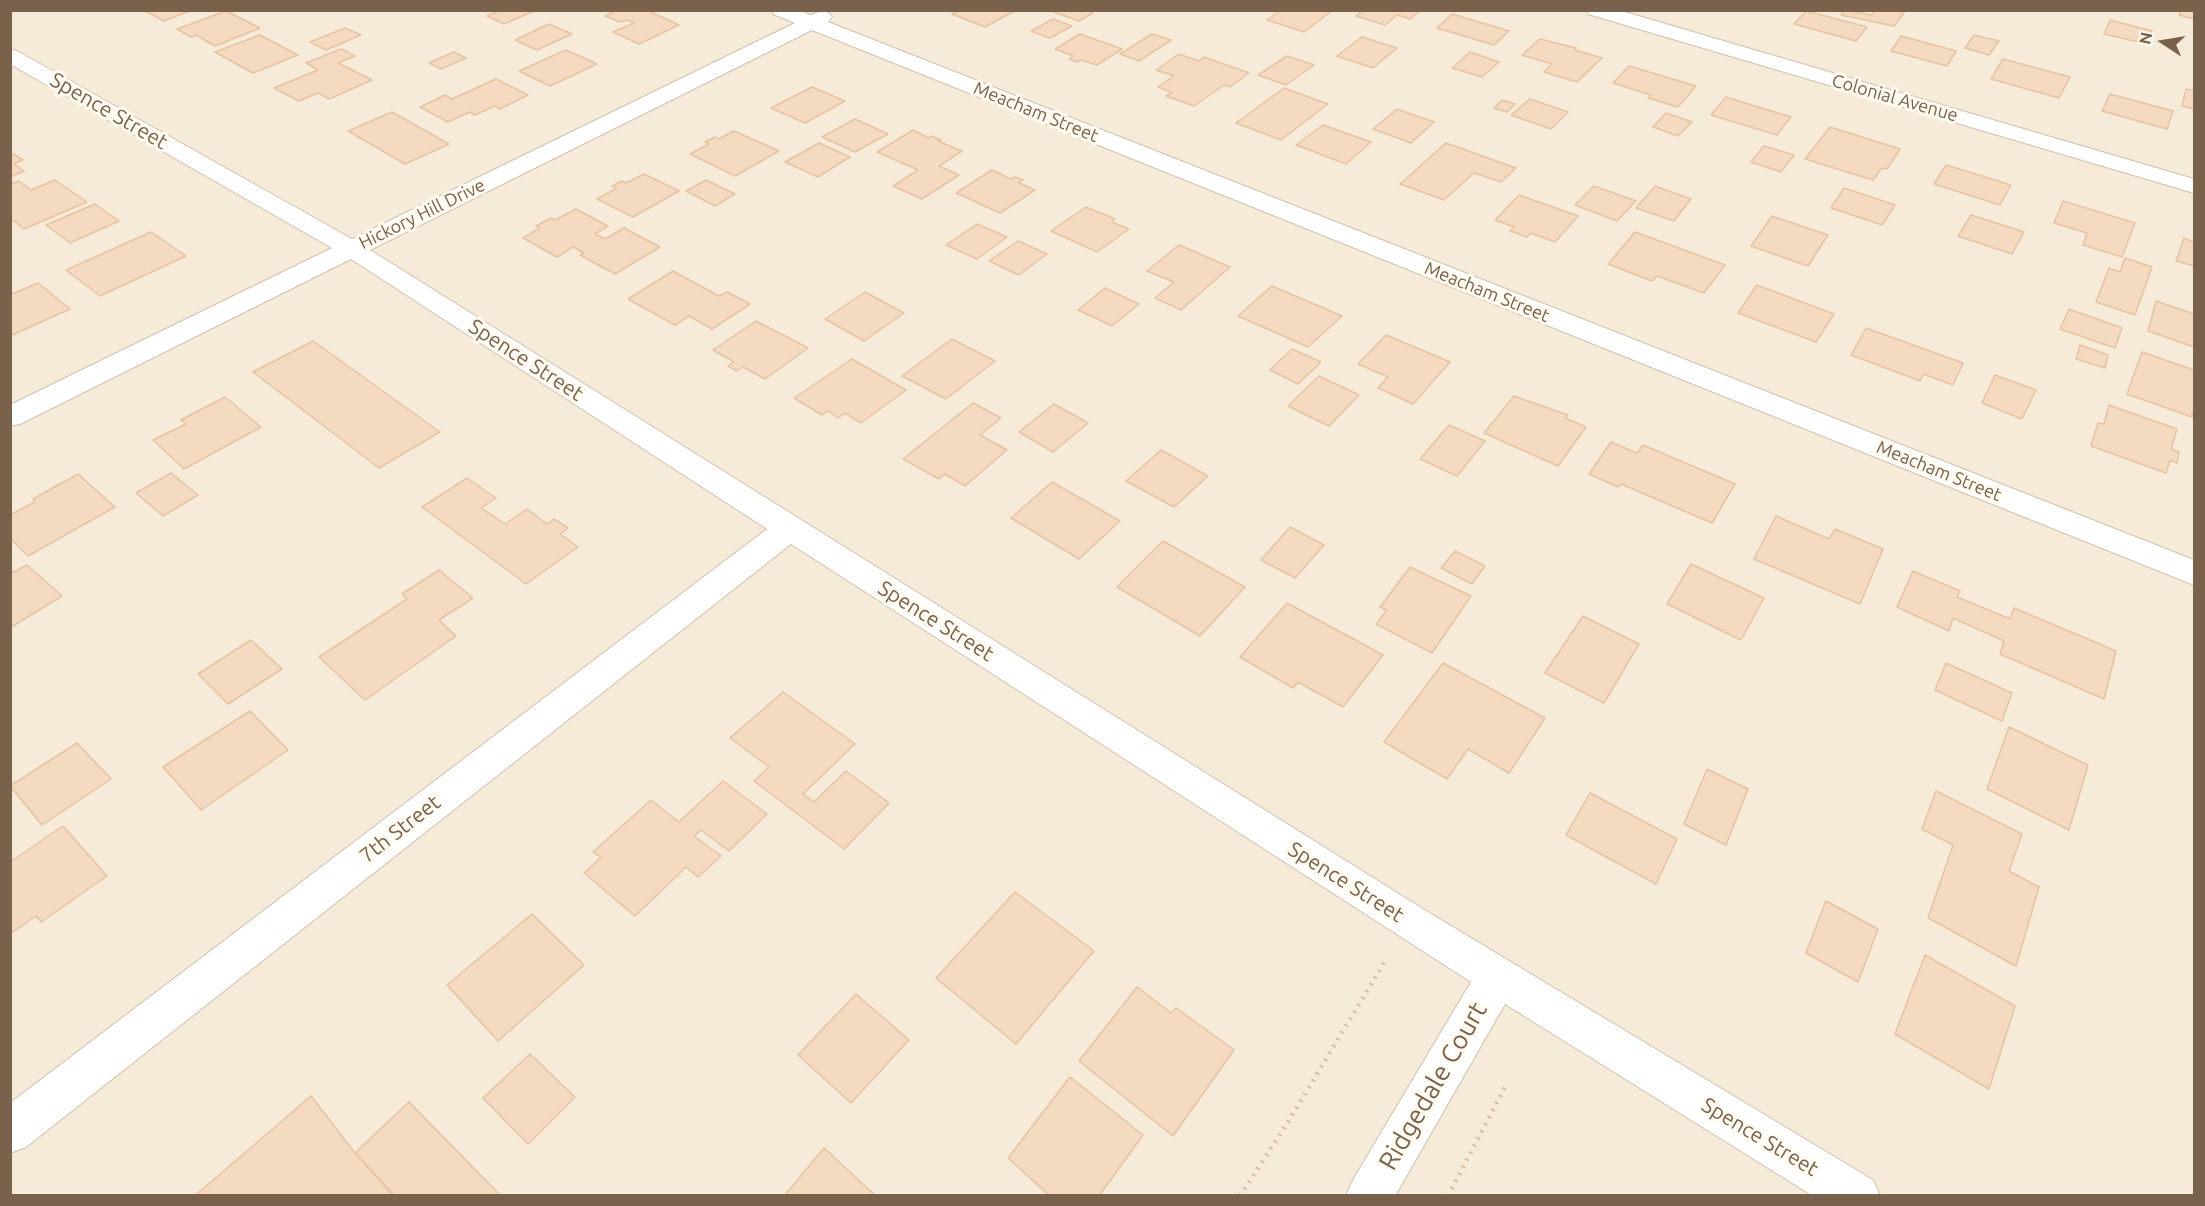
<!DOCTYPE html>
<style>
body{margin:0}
#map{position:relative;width:2205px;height:1206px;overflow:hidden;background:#fdf8ea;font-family:Ubuntu,sans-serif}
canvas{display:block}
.frame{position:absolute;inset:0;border:12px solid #79614c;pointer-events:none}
.north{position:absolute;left:2133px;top:12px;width:60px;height:60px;-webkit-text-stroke:4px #fffbf1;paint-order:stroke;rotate:282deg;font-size:16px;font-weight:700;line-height:24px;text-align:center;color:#79614c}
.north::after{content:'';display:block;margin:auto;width:21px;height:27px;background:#79614c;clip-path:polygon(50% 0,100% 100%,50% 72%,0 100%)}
</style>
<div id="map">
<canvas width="2205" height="1206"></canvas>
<div class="frame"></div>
<div class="north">N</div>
</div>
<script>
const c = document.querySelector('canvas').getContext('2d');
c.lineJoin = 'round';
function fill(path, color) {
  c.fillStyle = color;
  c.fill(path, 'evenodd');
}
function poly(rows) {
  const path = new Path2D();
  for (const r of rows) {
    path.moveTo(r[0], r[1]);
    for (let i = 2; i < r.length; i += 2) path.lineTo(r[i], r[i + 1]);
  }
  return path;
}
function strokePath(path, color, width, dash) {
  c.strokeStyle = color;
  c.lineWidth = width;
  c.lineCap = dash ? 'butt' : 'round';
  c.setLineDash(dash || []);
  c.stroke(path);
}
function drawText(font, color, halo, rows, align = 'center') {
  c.font = font + ' Ubuntu,sans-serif';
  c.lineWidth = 6;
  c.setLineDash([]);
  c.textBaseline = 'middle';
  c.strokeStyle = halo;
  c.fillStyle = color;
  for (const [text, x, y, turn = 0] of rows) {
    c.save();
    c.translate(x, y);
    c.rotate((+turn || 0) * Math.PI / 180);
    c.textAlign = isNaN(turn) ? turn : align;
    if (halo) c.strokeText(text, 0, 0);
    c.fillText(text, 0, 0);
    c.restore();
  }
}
fill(poly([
 [11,11,2194,11,2194,1195,11,1195]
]), '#f5ebd8');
const building = poly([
 [144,10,192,10,164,21,144,10],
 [501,10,536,10,504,24,487,16,501,10],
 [617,10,646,10,679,25,639,44,613,32,634,23,627,20,620,22,605,16,617,10],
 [960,10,1016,10,985,27,952,14,960,10],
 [1086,10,1093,13,1079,21,1051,11,1086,10],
 [1281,10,1333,10,1304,32,1267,20,1281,10],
 [1363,10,1421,10,1410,19,1397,15,1385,25,1356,16,1363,10],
 [1845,10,1871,15,1876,10,1893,10,1904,13,1894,26,1841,15,1845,10],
 [2181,10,2194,10,2194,19,2179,15,2181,10],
 [226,11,260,28,215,46,196,35,191,37,177,29,226,11],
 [1806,11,1867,27,1856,41,1794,24,1806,11],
 [1452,14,1509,31,1494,45,1437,28,1452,14],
 [1053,19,1072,26,1050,38,1031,31,1053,19],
 [2110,20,2152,31,2147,44,2104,34,2110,20],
 [549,24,572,34,537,50,515,40,549,24],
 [345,28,361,35,326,50,310,42,345,28],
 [1080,34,1122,49,1097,65,1081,60,1077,62,1069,59,1073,56,1055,49,1080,34],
 [1152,34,1171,40,1139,61,1120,54,1152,34],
 [260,35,298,55,253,73,215,52,260,35],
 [1974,35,1999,41,1989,55,1965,48,1974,35],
 [1901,36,1956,51,1947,66,1891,51,1901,36],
 [1362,37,1397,48,1373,68,1337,56,1362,37],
 [1540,39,1576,48,1575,50,1602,58,1577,82,1544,72,1552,64,1522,55,1540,39],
 [341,49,355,56,338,63,372,80,329,99,318,93,299,101,274,88,318,70,306,63,341,49],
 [566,50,597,64,550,86,519,71,566,50],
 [454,52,466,58,441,69,429,63,454,52],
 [1470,52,1499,62,1482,77,1452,68,1470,52],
 [1179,54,1199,61,1204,57,1249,73,1230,87,1224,85,1194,106,1166,96,1172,93,1158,87,1174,76,1156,70,1179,54],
 [1287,56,1314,65,1286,85,1258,75,1287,56],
 [2003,59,2070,77,2059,98,1991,79,2003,59],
 [1629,66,1696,86,1678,107,1648,98,1651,95,1613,83,1629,66],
 [496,79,528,95,500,109,495,106,475,115,470,112,448,122,420,107,445,95,452,99,496,79],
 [812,87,845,101,805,123,771,108,812,87],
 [1284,88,1328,104,1281,140,1236,123,1284,88],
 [2186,89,2194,91,2194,109,2182,106,2186,89],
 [2110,94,2173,111,2167,129,2102,111,2110,94],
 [1726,97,1791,117,1777,135,1711,115,1726,97],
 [1530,99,1568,112,1551,129,1511,115,1530,99],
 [1502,100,1515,104,1507,112,1494,108,1502,100],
 [1397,109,1434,122,1411,143,1373,129,1397,109],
 [392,112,449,144,405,164,348,131,392,112],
 [1666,113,1692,122,1678,136,1653,127,1666,113],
 [855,119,888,134,855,152,822,137,855,119],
 [1323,125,1371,142,1346,164,1296,145,1323,125],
 [1830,127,1900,149,1887,169,1882,168,1873,180,1805,159,1830,127],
 [913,130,929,138,932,136,941,140,938,141,962,151,939,166,959,175,922,199,893,186,918,170,877,152,913,130],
 [734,131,779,151,735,176,690,154,709,144,705,142,715,137,719,139,734,131],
 [819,143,850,157,818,177,785,162,819,143],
 [1446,143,1516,168,1501,182,1474,173,1444,200,1400,184,1446,143],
 [1764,146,1794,155,1781,172,1751,162,1764,146],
 [10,152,23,160,14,164,24,171,10,177,10,152],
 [1946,165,2011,185,2000,205,1934,184,1946,165],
 [992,170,1011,179,1015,177,1023,180,1019,183,1035,190,1000,213,956,193,992,170],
 [644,174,679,191,633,217,597,199,617,188,612,186,622,181,626,183,644,174],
 [55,180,87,202,24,229,10,218,10,184,19,181,31,190,55,180],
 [706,180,735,194,715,206,686,191,706,180],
 [1594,186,1636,201,1617,221,1575,205,1594,186],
 [1655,186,1691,199,1674,221,1636,208,1655,186],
 [1844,188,1895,205,1882,225,1831,208,1844,188],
 [1519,195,1578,216,1555,242,1531,233,1527,237,1510,231,1514,227,1495,220,1519,195],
 [2063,201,2135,223,2122,257,2083,245,2087,233,2054,223,2063,201],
 [95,204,119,221,70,243,46,225,95,204],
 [1086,207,1115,219,1112,222,1129,229,1097,252,1051,231,1086,207],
 [576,209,608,226,595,234,605,239,624,228,660,247,615,274,580,255,584,253,573,247,557,257,523,238,540,228,536,226,551,218,555,220,576,209],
 [1971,215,2024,232,2012,254,1958,236,1971,215],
 [1772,216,1828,235,1808,266,1751,246,1772,216],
 [977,224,1007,237,977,259,946,245,977,224],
 [151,232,186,256,100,296,66,270,151,232],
 [1635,232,1725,265,1704,293,1657,276,1652,281,1608,264,1635,232],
 [2184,238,2194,242,2194,266,2176,261,2184,238],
 [1018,241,1047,254,1019,275,989,261,1018,241],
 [1179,245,1230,267,1181,310,1155,298,1174,282,1147,271,1179,245],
 [2125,258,2152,267,2135,315,2096,302,2109,268,2120,272,2125,258],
 [673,271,719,296,727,292,750,304,712,329,689,316,675,325,628,299,673,271],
 [38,283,70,309,10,336,10,295,38,283],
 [1757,285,1834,314,1816,342,1738,313,1757,285],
 [1272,286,1342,316,1308,347,1238,316,1272,286],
 [1105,288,1139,304,1112,326,1078,310,1105,288],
 [865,292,904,313,864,341,825,319,865,292],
 [2156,301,2194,314,2194,347,2148,331,2156,301],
 [2069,309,2122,328,2115,348,2060,329,2069,309],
 [756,321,808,348,765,379,743,367,737,371,728,366,734,362,713,350,756,321],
 [1866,328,1963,363,1953,385,1923,374,1920,381,1851,355,1866,328],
 [1386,335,1450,362,1413,404,1378,388,1388,377,1358,364,1386,335],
 [952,339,995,361,946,399,902,376,952,339],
 [313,341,440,432,379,468,253,372,313,341],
 [2080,345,2108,355,2105,368,2076,359,2080,345],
 [1292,349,1321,362,1298,384,1270,370,1292,349],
 [2142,352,2194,370,2194,408,2192,417,2127,394,2142,352],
 [852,359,906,390,861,423,845,413,838,418,828,411,822,415,794,398,852,359],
 [1995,375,2036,390,2022,419,1982,403,1995,375],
 [1319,376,1359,395,1329,426,1288,406,1319,376],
 [1514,396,1568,415,1565,418,1586,427,1558,466,1484,433,1514,396],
 [225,397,261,427,184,469,153,440,186,424,181,420,225,397],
 [973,403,1001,418,980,435,1007,450,965,486,945,474,939,479,903,459,973,403],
 [1054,404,1088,423,1053,452,1019,432,1054,404],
 [2109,405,2177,429,2171,449,2179,452,2177,463,2170,460,2166,473,2091,446,2098,423,2104,424,2109,405],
 [1449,425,1485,441,1457,476,1420,459,1449,425],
 [1611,442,1637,453,1643,445,1735,484,1712,523,1621,484,1618,487,1589,474,1611,442],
 [1161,450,1208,476,1174,507,1126,481,1161,450],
 [171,473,198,495,163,516,136,493,171,473],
 [78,474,115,507,28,556,10,538,10,515,35,502,33,499,78,474],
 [467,478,496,498,481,508,505,524,527,509,547,524,554,519,568,528,560,534,578,547,526,584,422,507,467,478],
 [1052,482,1120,521,1079,559,1011,518,1052,482],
 [1776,516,1829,539,1835,529,1883,549,1860,604,1754,559,1776,516],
 [1290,527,1324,545,1295,578,1261,560,1290,527],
 [1163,541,1245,587,1200,636,1117,587,1163,541],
 [1455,551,1485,566,1472,584,1441,568,1455,551],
 [1691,564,1764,598,1741,640,1667,604,1691,564],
 [27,565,62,596,13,626,10,624,10,574,27,565],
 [1410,567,1471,596,1432,653,1376,624,1387,610,1380,607,1410,567],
 [439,570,473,598,439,620,456,636,365,700,319,657,407,599,402,594,439,570],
 [1913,571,1960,591,1957,597,2010,619,2014,608,2116,651,2104,699,2000,654,2004,641,1953,618,1949,631,1897,607,1913,571],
 [1287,603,1383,655,1343,707,1298,682,1293,688,1240,657,1287,603],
 [1583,616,1639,644,1604,703,1545,673,1583,616],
 [251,640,282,669,228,704,198,674,251,640],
 [1443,663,1545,718,1509,773,1468,749,1447,779,1384,742,1443,663],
 [1946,663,2012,693,2002,721,1935,690,1946,663],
 [783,692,855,744,803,794,814,802,846,771,889,803,844,849,754,781,769,767,730,738,783,692],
 [250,711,288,750,201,810,163,767,250,711],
 [2009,727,2088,765,2069,830,1987,789,2009,727],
 [77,743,111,779,42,825,10,786,77,743],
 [1707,769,1748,789,1726,845,1684,824,1707,769],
 [723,781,767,814,729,851,701,830,694,836,721,856,698,877,686,867,635,916,584,873,601,857,593,852,651,800,679,822,723,781],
 [1936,791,2022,834,2009,871,2039,887,2016,966,1928,918,1953,845,1922,829,1936,791],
 [1590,793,1677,839,1656,884,1566,835,1590,793],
 [63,826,107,876,41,922,36,916,10,934,10,862,63,826],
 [1015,892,1094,951,1016,1044,936,978,1015,892],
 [1826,901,1878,929,1858,982,1806,953,1826,901],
 [532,914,584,965,498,1041,447,985,532,914],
 [1925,955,2015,1006,1989,1089,1895,1034,1925,955],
 [1137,987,1171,1013,1176,1008,1234,1050,1173,1136,1079,1061,1137,987],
 [856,994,909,1040,851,1103,798,1055,856,994],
 [530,1054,575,1097,528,1144,483,1098,530,1054],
 [1070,1077,1143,1135,1099,1196,1050,1196,1008,1158,1070,1077],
 [311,1096,355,1153,391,1193,388,1196,199,1196,197,1194,311,1096],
 [409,1102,501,1196,395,1196,355,1153,409,1102],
 [824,1148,876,1196,784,1196,824,1148]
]);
fill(building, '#f3dac1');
strokePath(building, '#e6c3a1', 1.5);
const minor = poly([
 [771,10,799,10,810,15,822,11,829,13,832,17,828,22,2194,560,2194,585,812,30,370,250,1423,909,1873,1180,1880,1196,1813,1196,1505,1004,1395,1196,1346,1196,1353,1180,1471,982,791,544,26,1147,10,1153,10,1103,767,529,351,259,20,424,10,426,10,405,332,248,10,64,10,49,17,51,352,239,795,23,773,14,771,10],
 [1586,10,1618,10,2194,179,2194,193,1588,14,1586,10]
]);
strokePath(minor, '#d0c1ae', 2);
strokePath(poly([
 [1240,1196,1288,1122,1384,963],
 [1448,1196,1506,1085]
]), '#d8bea3', 4.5, [2, 6]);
fill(minor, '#fff');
drawText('18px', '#79614c', '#fffbf1', [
 ["Colonial Avenue",1895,98,16],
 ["Meacham Street",1036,112,22],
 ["Hickory Hill Drive",422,214,-26],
 ["Meacham Street",1487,292,22],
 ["Meacham Street",1939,471,22]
]);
drawText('21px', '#79614c', '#fffbf1', [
 ["Spence Street",109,111,30],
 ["Spence Street",526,360,33],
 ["Spence Street",936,621,32],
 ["7th Street",400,829,-38],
 ["Spence Street",1346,882,32],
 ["Spence Street",1760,1137,31]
]);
drawText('26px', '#79614c', '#fffbf1', [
 ["Ridgedale Court",1433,1086,-60]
]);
</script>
